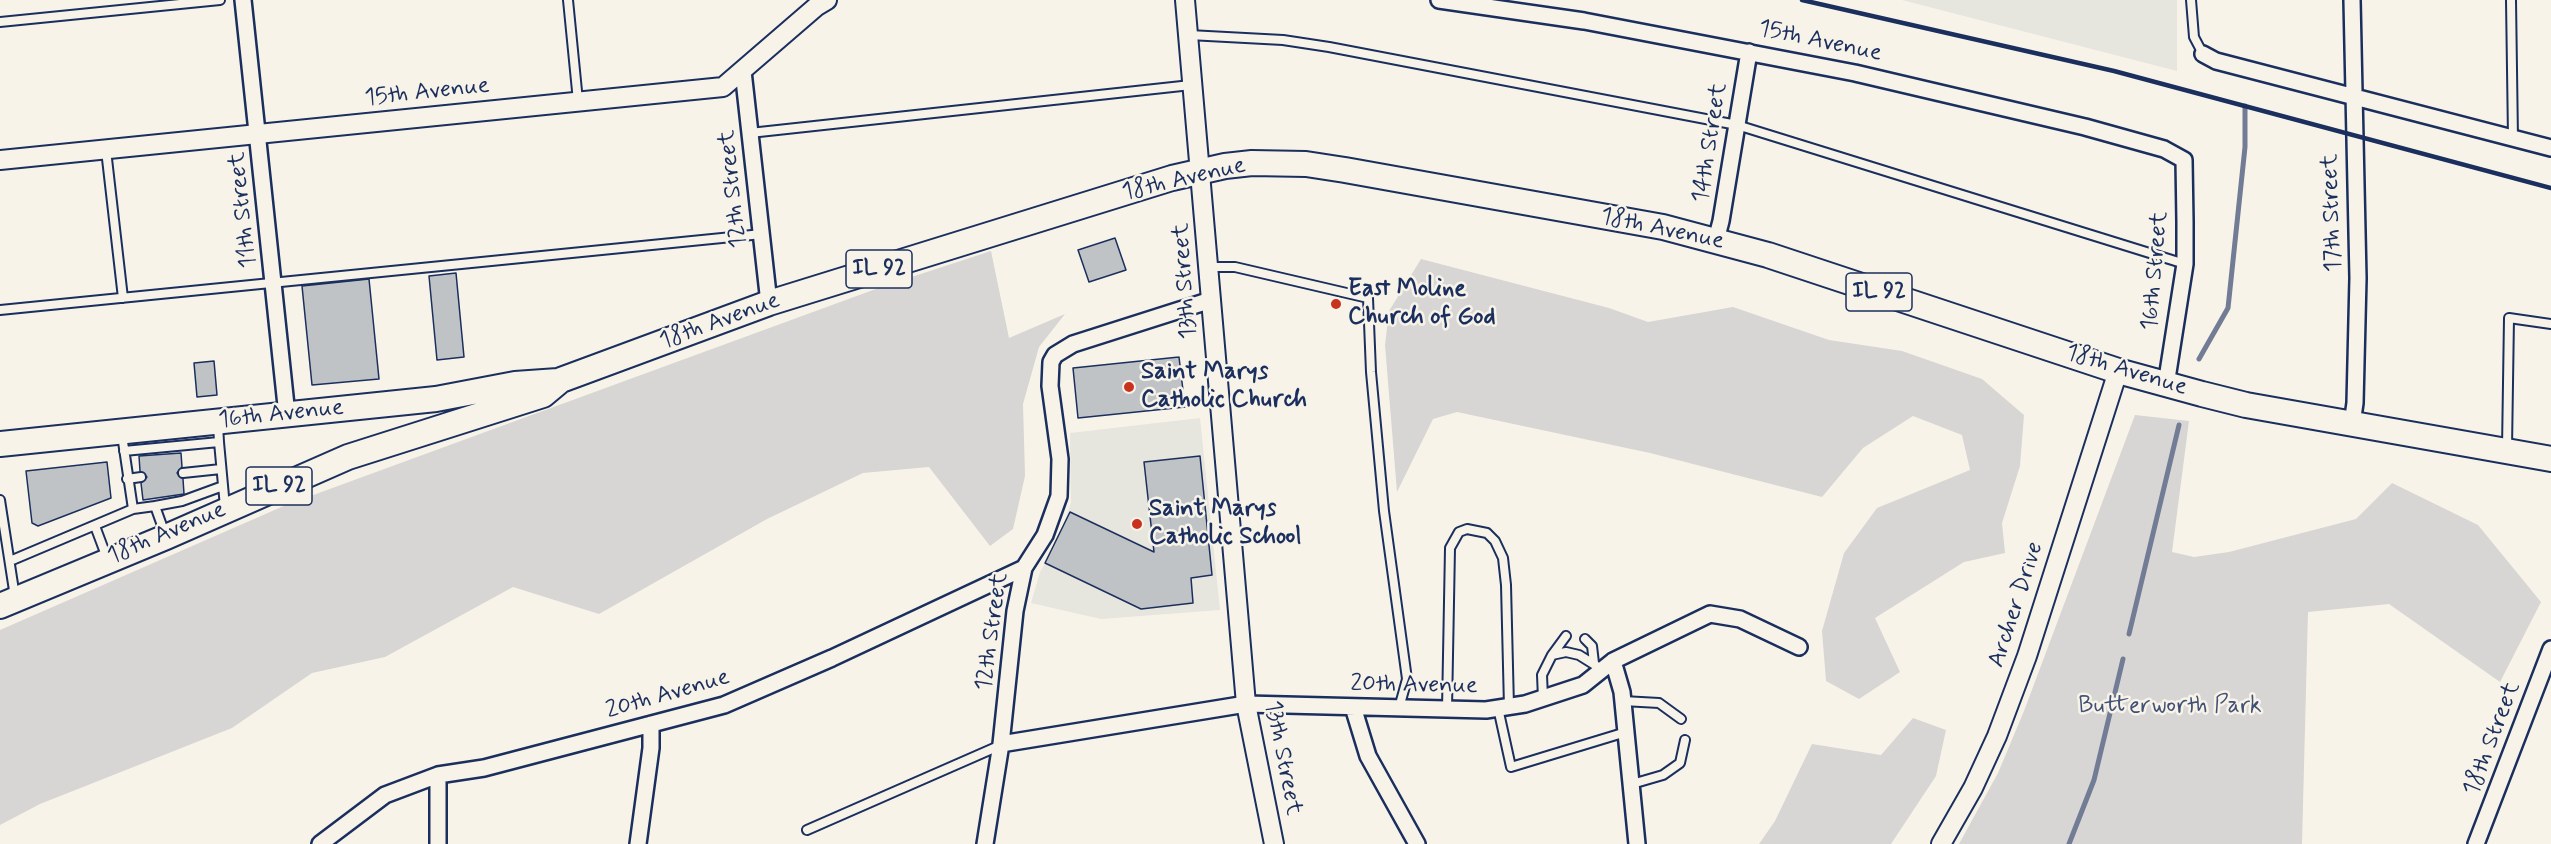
<!DOCTYPE html>
<style>
body{margin:0}
canvas{display:block;background:#f7f3e8}
</style>
<canvas width="2551" height="844"></canvas>
<script>
const c = document.querySelector('canvas').getContext('2d');
c.lineJoin = 'round';
function fill(path, color) {
  c.fillStyle = color;
  c.fill(path, 'evenodd');
}
function poly(rows) {
  const path = new Path2D();
  for (const r of rows) {
    path.moveTo(r[0], r[1]);
    for (let i = 2; i < r.length; i += 2) path.lineTo(r[i], r[i + 1]);
  }
  return path;
}
function strokePath(path, color, width, dash) {
  c.strokeStyle = color;
  c.lineWidth = width;
  c.lineCap = dash ? 'butt' : 'round';
  c.setLineDash(dash || []);
  c.stroke(path);
}
function drawText(font, color, halo, rows, align = 'center') {
  c.font = font + ' Mynerve,sans-serif';
  c.lineWidth = 5;
  c.setLineDash([]);
  c.textBaseline = 'middle';
  c.strokeStyle = halo;
  c.fillStyle = color;
  for (const [text, x, y, turn = 0] of rows) {
    c.save();
    c.translate(x, y);
    c.rotate((+turn || 0) * Math.PI / 180);
    c.textAlign = isNaN(turn) ? turn : align;
    if (halo) c.strokeText(text, 0, 0);
    c.fillText(text, 0, 0);
    c.restore();
  }
}
fill(poly([
 [1902,0,2177,0,2177,71],
 [1200,418,1220,610,1101,619,1031,603,1040,572,1056,545,1071,503,1070,433]
]), '#e6e5de');
fill(poly([
 [991,251,1009,338,1065,314,1039,347,1023,404,1025,476,1013,529,990,546,929,467,863,473,767,519,599,614,513,587,385,657,312,673,232,728,40,804,0,825,0,630,286,505,884,286],
 [1421,259,1609,308,1648,322,1733,307,1829,340,1902,351,1982,379,2024,415,2020,466,2002,523,2005,553,1964,562,1875,618,1900,672,1859,699,1826,681,1822,631,1844,553,1877,508,1970,470,1962,435,1913,416,1863,448,1822,497,1650,453,1457,412,1433,419,1397,492,1385,345,1389,311],
 [2135,415,2189,421,2172,552,2194,557,2229,552,2356,519,2392,483,2478,525,2541,602,2500,682,2389,604,2308,612,2302,844,1959,844,1998,773,2024,711],
 [1913,718,1946,730,1936,776,1891,844,1759,844,1775,821,1812,744,1881,755]
]), '#d7d6d4');
strokePath(poly([
 [2199,359,2228,308,2245,147,2245,106],
 [2129,634,2179,425],
 [2069,844,2094,780,2123,659]
]), '#727c95', 5);
const building = poly([
 [1115,238,1126,270,1089,282,1078,250,1115,238],
 [456,273,464,357,437,360,429,276,456,273],
 [369,279,379,379,312,385,302,286,369,279],
 [1179,357,1185,407,1078,418,1073,368,1179,357],
 [214,361,217,395,197,397,194,363,214,361],
 [181,453,182,467,177,473,183,479,184,494,143,500,141,483,147,477,140,471,139,456,181,453],
 [1200,456,1212,575,1191,578,1193,603,1141,609,1045,563,1070,512,1154,552,1144,462,1200,456],
 [107,462,111,498,38,526,32,523,26,471,107,462]
]);
fill(building, '#c0c3c5');
strokePath(building, '#1b2f5e', 1.5);
const service = poly([
 [568,0,578,101],
 [2191,0,2194,37,2203,54],
 [2511,0,2513,138],
 [0,22,220,0],
 [1189,35,1283,40,1329,47,1737,125,2185,264],
 [750,133,1191,85],
 [106,150,123,298],
 [1209,267,1235,267,1368,298,1371,372,1384,511,1407,679,1399,708],
 [0,310,762,234],
 [219,442,225,507],
 [2507,448,2509,318,2551,324],
 [124,451,219,442,218,425],
 [183,473,221,469],
 [127,479,141,477],
 [0,500,15,597],
 [155,506,182,501,223,486],
 [133,509,155,506,165,534],
 [95,526,107,558],
 [10,561,133,509,122,435],
 [1585,639,1592,646,1594,663],
 [1552,655,1566,636],
 [1543,698,1542,675,1552,655,1566,652,1579,655,1603,670],
 [1623,701,1659,703,1681,719],
 [1498,708,1511,767,1626,732],
 [1447,709,1450,548,1459,532,1467,529,1487,533,1495,541,1503,558,1506,585,1509,707],
 [1632,784,1663,775,1680,763,1685,740],
 [807,830,1001,745]
]);
const minor = poly([
 [243,0,287,415],
 [1439,0,1584,21,1855,73,2085,127,2164,149,2184,160,2185,222,2185,264,2166,385],
 [2352,0,2358,278,2355,403,2352,424],
 [2203,54,2216,61,2551,148],
 [743,71,769,303],
 [1716,240,1721,221,1749,52],
 [1613,661,1622,692,1637,844],
 [1353,707,1368,756,1417,844],
 [1001,744,1246,704,1486,710,1525,704,1583,685,1613,661,1710,614,1740,619,1799,647],
 [320,844,385,795,438,775,484,768,724,705,832,658,1024,568],
 [438,844,438,775],
 [638,844,651,748,651,724],
 [985,844,1001,744,1015,611,1024,568,1045,535,1059,496,1060,459,1050,386,1051,362,1055,355,1073,344,1211,300],
 [2476,844,2551,649]
]);
const tertiary = poly([
 [1185,0,1246,704,1274,844],
 [0,160,723,87,817,6,827,0],
 [1941,844,1973,788,1997,736,2027,656,2118,371]
]);
const primary = poly([
 [0,444,436,399,515,384,558,381],
 [0,606,166,537,348,457,543,395,561,380,769,303,1172,178,1225,166,1252,163,1306,164,1345,170,1663,227,1768,255,2118,371,2202,394,2246,405,2551,459]
]);
strokePath(service, '#1b2f5e', 12);
strokePath(minor, '#1b2f5e', 20);
strokePath(tertiary, '#1b2f5e', 22);
strokePath(primary, '#1b2f5e', 28);
strokePath(service, '#f7f3e8', 8);
strokePath(minor, '#f7f3e8', 15);
strokePath(tertiary, '#f7f3e8', 18);
strokePath(primary, '#f7f3e8', 24);
strokePath(poly([
 [1802,0,2114,71,2551,188]
]), '#1b2f5e', 4.5);
for (const [x, y, r, color] of [
 [1336,304,6,"#c8321e"],
 [1129,387,6,"#c8321e"],
 [1137,524,6,"#c8321e"]
]) {
  const dot = new Path2D();
  dot.arc(x, y, r, 0, 2 * Math.PI);
  c.fillStyle = color;
  c.fill(dot);
  strokePath(dot, '#f7f3e8', 2);
}
for (const [x, y, w] of [
 [879,269,66],
 [1879,292,66],
 [279,486,66]
]) {
  const box = new Path2D();
  box.roundRect(x - w / 2, y - 19, w, 38, 4.5);
  c.fillStyle = '#f7f3e8';
  c.fill(box);
  strokePath(box, '#1b2f5e', 1.5);
}
drawText('bold 22px', '#1b2f5e', null, [
 ["IL 92",879,269],
 ["IL 92",1879,292],
 ["IL 92",279,486]
]);
drawText('24px', '#1b2f5e', '#f7f3e8', [
 ["15th Avenue",1820,42,12],
 ["15th Avenue",427,93,-6],
 ["14th Street",1711,143,-81],
 ["18th Avenue",1184,180,-13],
 ["12th Street",734,189,-96],
 ["11th Street",244,210,-96],
 ["17th Street",2333,213,-92],
 ["18th Avenue",1662,230,12],
 ["16th Street",2156,271,-85],
 ["13th Street",1186,281,-94],
 ["18th Avenue",720,322,-20],
 ["18th Avenue",2126,371,17],
 ["16th Avenue",281,415,-6],
 ["18th Avenue",167,534,-23],
 ["Archer Drive",2017,605,-72],
 ["12th Street",993,632,-82],
 ["20th Avenue",1414,686,1],
 ["20th Avenue",668,695,-16],
 ["18th Street",2493,739,-69],
 ["13th Street",1282,758,79]
]);
drawText('bold 24px', '#1b2f5e', '#f7f3e8', [
 ["East Moline",1348,290],
 ["Church of God",1348,318],
 ["Saint Marys",1141,373],
 ["Catholic Church",1141,401],
 ["Saint Marys",1149,510],
 ["Catholic School",1149,538]
], 'left');
drawText('24px', '#415076', '#f7f3e8', [
 ["Butterworth Park",2170,707]
]);
</script>
